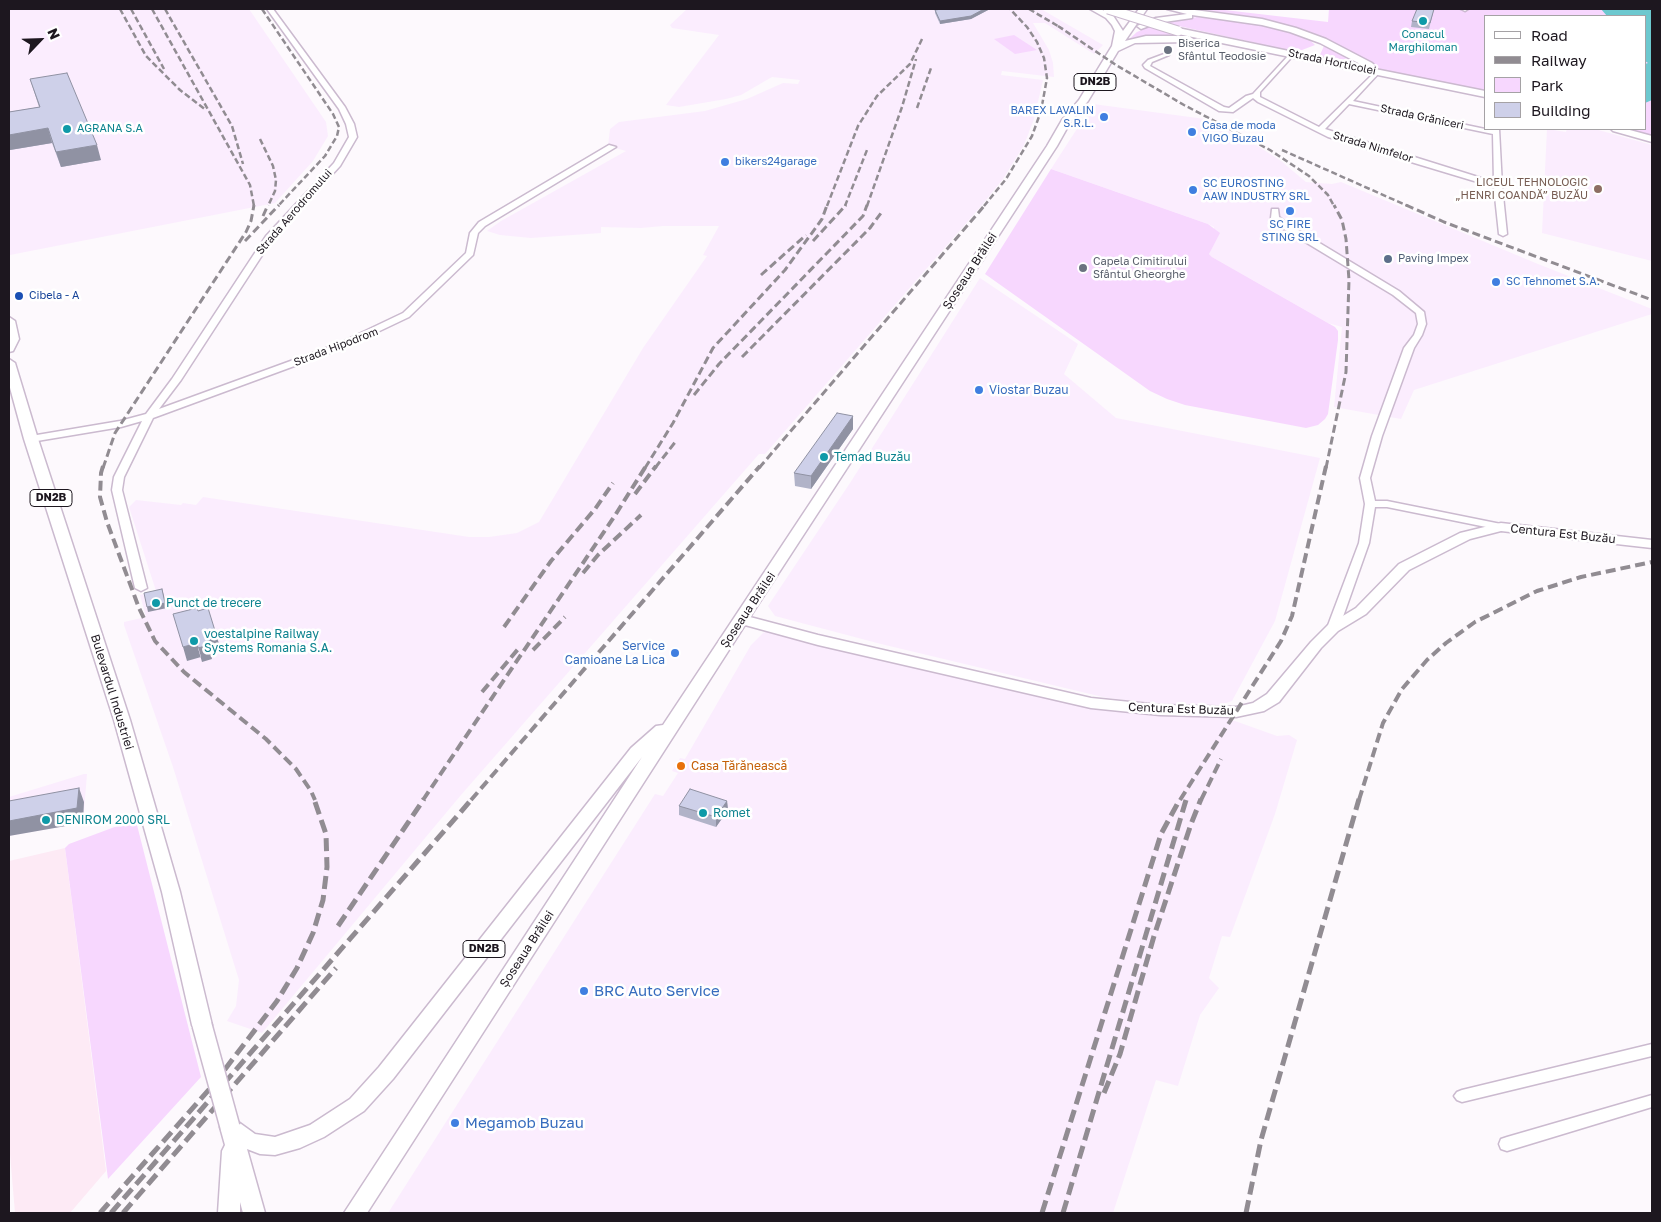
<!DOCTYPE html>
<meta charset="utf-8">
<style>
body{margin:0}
#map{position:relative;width:1661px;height:1222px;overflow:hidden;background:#fdf9fd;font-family:"Golos Text",sans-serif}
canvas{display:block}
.frame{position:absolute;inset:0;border:10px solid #1d171f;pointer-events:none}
.legend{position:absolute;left:1484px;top:15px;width:162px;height:115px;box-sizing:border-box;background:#fff;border:1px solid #a5a2a5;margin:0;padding:6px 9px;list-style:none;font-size:15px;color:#1d171f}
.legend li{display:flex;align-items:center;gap:10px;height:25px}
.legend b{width:25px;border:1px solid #a5a2a5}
.north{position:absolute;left:15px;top:15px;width:50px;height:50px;-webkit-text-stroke:4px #fff;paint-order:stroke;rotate:66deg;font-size:14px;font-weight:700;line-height:20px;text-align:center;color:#1d171f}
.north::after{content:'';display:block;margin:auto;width:18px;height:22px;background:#1d171f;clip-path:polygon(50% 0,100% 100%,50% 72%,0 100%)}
</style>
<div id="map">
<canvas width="1661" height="1222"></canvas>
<div class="frame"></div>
<ul class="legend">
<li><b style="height:6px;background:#fff"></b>Road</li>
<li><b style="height:6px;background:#918c92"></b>Railway</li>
<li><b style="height:14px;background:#f7d7fe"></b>Park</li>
<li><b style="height:14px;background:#ced0e9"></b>Building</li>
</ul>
<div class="north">N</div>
</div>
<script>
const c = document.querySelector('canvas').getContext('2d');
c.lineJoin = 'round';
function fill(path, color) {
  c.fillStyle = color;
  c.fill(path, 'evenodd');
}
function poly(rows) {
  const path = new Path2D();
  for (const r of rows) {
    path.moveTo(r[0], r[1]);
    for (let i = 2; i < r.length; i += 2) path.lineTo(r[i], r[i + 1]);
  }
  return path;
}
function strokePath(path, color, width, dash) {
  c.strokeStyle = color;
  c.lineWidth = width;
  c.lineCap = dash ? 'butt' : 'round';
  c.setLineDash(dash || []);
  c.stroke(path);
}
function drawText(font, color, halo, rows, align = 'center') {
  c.font = font + ' "Golos Text",sans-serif';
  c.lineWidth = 5;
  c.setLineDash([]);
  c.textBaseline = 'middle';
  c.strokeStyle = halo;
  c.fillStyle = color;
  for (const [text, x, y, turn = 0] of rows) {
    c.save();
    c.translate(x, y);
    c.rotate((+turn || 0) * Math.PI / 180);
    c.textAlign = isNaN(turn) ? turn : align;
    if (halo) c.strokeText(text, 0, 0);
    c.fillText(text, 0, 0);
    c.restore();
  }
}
fill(poly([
 [65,848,106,1171,70,1213,15,1213,9,1142,9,861]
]), '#fdeaf5');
fill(poly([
 [9,9,249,9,326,122,328,136,313,161,275,203,10,255],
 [687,9,1041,9,1103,45,1094,54,1045,23,1033,23,1049,50,1053,63,1054,77,1002,71,1001,75,1043,80,1034,119,1024,145,1003,179,982,205,765,454,759,454,461,795,262,1033,227,1021,236,1006,239,980,173,767,124,625,124,622,146,617,140,595,156,591,129,507,136,500,181,505,183,503,196,505,203,497,469,537,489,537,517,533,539,522,643,348,707,256,703,255,719,226,663,226,641,228,601,227,601,233,531,238,500,235,487,231,501,221,626,151,608,146,610,129,619,122,705,111,747,99,783,83,798,84,800,80,772,77,741,95,726,99,679,107,666,105,719,35,672,28,670,25],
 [1093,104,1205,119,1253,143,1281,161,1306,182,1332,184,1341,182,1538,264,1652,309,1652,314,1414,390,1401,419,1334,407,1342,327,1328,323,1212,257,1209,254,1214,227,1208,224,1051,169],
 [1547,129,1566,132,1567,129,1595,129,1652,145,1652,261,1542,233],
 [980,278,1078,344,1064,374,1116,418,1320,458,1275,621,1232,701,1220,705,1164,704,1107,698,881,644,775,616,768,606,850,483],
 [775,627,1047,692,1221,716,1277,736,1289,735,1297,740,1275,814,1230,937,1222,936,1209,978,1219,988,1200,1015,1178,1086,1156,1080,1113,1213,388,1213,655,794,663,796,678,773,672,771,680,758,685,759,751,645,763,633],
 [84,774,87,774,83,823,9,836,9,797]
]), '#fbedfe');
fill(poly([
 [1184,9,1216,9,1328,22,1329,9,1652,9,1652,137,1620,129,1645,129,1645,16,1485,16,1485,94,1386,74,1335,47,1278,25],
 [1197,17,1271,25,1308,38,1315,45,1302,50,1283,49,1165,23],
 [1151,26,1195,37,1152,37,1128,40,1137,32],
 [1014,35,1037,50,1015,54,994,39],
 [1323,43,1363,65,1319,57,1324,46],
 [1051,169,1208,224,1220,233,1209,254,1212,257,1335,327,1338,331,1338,340,1328,414,1325,419,1318,425,1306,428,1185,405,1167,399,1150,391,985,274],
 [133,823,137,825,201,1077,108,1179,65,848,69,844,120,825]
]), '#f7d7fe');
fill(poly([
 [1601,9,1652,10,1652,100,1645,103,1645,64,1648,63,1645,61,1645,16,1607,16]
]), '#6cc8cf');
const minor = poly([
 [267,9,273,9,345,107,354,124,357,137,340,166,272,240,181,380,159,409,340,343,403,313,466,253,470,233,479,222,609,145,616,147,485,226,478,233,473,255,409,317,346,347,153,418,124,477,122,490,147,588,141,591,135,588,112,490,114,477,142,421,121,427,31,442,26,439,31,436,120,421,146,414,172,379,266,236,334,163,349,137,346,124,339,109,267,9],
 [1461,9,1468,9,1465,11,1461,9],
 [1164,54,1169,55,1152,62,1150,66,1224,107,1229,108,1246,96,1253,94,1288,56,1290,57,1290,59,1260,92,1260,97,1319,127,1377,70,1379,71,1379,73,1353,101,1485,129,1499,129,1502,186,1507,234,1503,236,1499,234,1494,187,1328,137,1258,102,1253,98,1233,112,1219,111,1145,68,1143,65,1148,60,1164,54],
 [1349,104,1493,134,1494,182,1325,129,1349,104],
 [1272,209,1278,209,1279,217,1288,224,1399,291,1424,312,1426,324,1422,335,1414,348,1382,436,1370,478,1375,501,1387,501,1501,524,1506,527,1501,530,1387,507,1375,507,1369,543,1339,628,1333,632,1327,628,1359,543,1365,504,1360,478,1372,436,1404,348,1414,335,1418,324,1416,313,1393,295,1282,228,1271,218,1272,209],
 [1652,1044,1652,1056,1462,1102,1457,1100,1454,1096,1457,1092,1462,1090,1652,1044],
 [1652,1095,1652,1107,1507,1151,1501,1149,1499,1144,1501,1139,1507,1137,1652,1095]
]);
const major = poly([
 [1090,9,1100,9,1112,14,1123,31,1139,9,1147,9,1125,41,1146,36,1189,36,1193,39,1189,42,1135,43,1118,51,1088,101,1071,121,1057,146,750,617,818,635,1091,698,1160,705,1236,707,1253,703,1267,694,1311,642,1328,625,1356,608,1399,564,1460,533,1501,523,1652,540,1652,548,1501,531,1470,539,1409,570,1366,614,1338,631,1321,648,1279,702,1264,711,1236,717,1160,715,1091,708,818,645,745,625,367,1213,344,1213,642,757,393,1079,364,1111,324,1137,300,1148,275,1155,260,1154,247,1149,265,1213,243,1213,240,1202,240,1213,218,1213,222,1151,225,1145,220,1127,223,1121,230,1118,237,1121,255,1134,275,1137,310,1125,350,1099,379,1067,631,748,656,726,663,725,1047,146,1062,120,1079,100,1112,46,1115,31,1112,25,1106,18,1090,9],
 [1167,9,1187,9,1262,19,1296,28,1326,39,1372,63,1374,65,1370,68,1485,91,1485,97,1178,34,1174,31,1178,28,1366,67,1320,43,1290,32,1262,25,1192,15,1192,18,1157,23,1141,29,1137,26,1156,18,1187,14,1167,9],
 [1611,129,1626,129,1652,136,1652,142,1613,131,1611,129],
 [9,317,15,321,19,339,13,351,9,352,9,317],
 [9,359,15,363,38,439,130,720,180,892,212,1025,209,1031,202,1033,195,1031,192,1025,162,892,114,720,24,439,9,384,9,359]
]);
strokePath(minor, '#cbbacf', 3);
strokePath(major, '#cbbacf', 3);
fill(minor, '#fff');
fill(major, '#fff');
strokePath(poly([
 [120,9,146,56,180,90,206,110],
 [131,9,164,69],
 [152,9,250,185,254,206],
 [165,9,232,126,243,164],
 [262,9,333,114,339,127,337,136,325,156,278,206],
 [1029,9,1063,29],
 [1058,26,1116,65,1184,105,1270,150,1309,176,1328,195,1334,206],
 [917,108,931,68],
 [260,139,273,166,276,180,275,191,268,206],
 [1282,150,1408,206],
 [827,206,858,126,877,96,910,64,923,37],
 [845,206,867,150],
 [867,206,902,107,916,59],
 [984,206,1006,179,1032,136,1041,111,1047,78,1044,58,1037,42,1027,27,1010,9]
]), '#918c92', 2.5, [6, 3]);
strokePath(poly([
 [1406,205,1444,222,1652,300],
 [263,216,268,205],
 [245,241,279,205],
 [813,241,846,205],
 [761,275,806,235],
 [742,357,870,228,881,213],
 [694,395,719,364,863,216,867,205],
 [103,468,115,433,246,232,251,221,254,205],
 [645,468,673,423,713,348,785,270,822,219,827,205],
 [655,468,676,441],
 [759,468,985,205],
 [1326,468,1346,372,1349,280,1346,239,1342,220,1334,205]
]), '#918c92', 3, [8, 4]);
strokePath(poly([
 [103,466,101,473,100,497,107,522,139,608,155,641,184,672,266,739,296,769,311,791,315,800],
 [635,494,656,466],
 [583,573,598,555,641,515],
 [504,627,551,561,595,509,613,483],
 [533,650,565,617],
 [482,692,519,648],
 [423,800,614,517,646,466],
 [471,800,760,466],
 [1180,800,1281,641,1292,616,1326,466],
 [1201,800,1221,759],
 [1359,800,1383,723,1402,689,1427,660,1446,643,1475,622,1537,591,1581,577,1652,562]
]), '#918c92', 4, [10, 5]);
strokePath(poly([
 [338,926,424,799],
 [1104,1093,1120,1054,1154,936,1191,824,1201,799],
 [100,1213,213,1085,277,1001,297,968,313,933,323,900,327,867,326,834,314,799],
 [111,1213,472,799],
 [123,1213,336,968],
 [1042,1213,1161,834,1180,799],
 [1063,1213,1186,800],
 [1246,1213,1261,1140,1359,799]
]), '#918c92', 5, [13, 6]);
const majorBridgeFar1 = poly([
 [1108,9,1178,31]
]);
const majorBridge = poly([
 [202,1025,230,1127]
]);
strokePath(majorBridgeFar1, '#cbbacf', 11, []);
strokePath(majorBridge, '#cbbacf', 22, []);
strokePath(majorBridgeFar1, '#fff', 9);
strokePath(majorBridge, '#fff', 19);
fill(poly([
 [942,9,990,9,971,19,940,24,935,13,935,10],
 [1434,9,1429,29,1411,27,1412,21],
 [30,79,101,160,61,167,52,143,10,150,9,147,9,112,39,107],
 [853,416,853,429,811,489,795,486,794,473],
 [727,801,728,810,716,827,679,815,679,806]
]), '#b1b3c8');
fill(poly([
 [984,9,990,9,971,19,940,24,940,21],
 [48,128,52,143,10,150,9,147,9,135],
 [97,145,101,160,61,167,56,152],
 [853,416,853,429,811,489,811,476],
 [162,589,167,608,148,612,147,607],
 [216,634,220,647,210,650,212,659,202,662,198,648,206,636],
 [197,643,201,657,187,661,183,647],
 [79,788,84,802,83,823,9,836,9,821],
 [727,801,728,810,716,827,716,817]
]), '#9092a3');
const building = poly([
 [942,9,984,9,971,16,940,21,935,10,942,9],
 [1417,9,1434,9,1430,23,1412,21,1417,9],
 [67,73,97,145,56,152,48,128,9,135,9,112,40,107,30,79,67,73],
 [837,413,853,416,811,476,794,473,837,413],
 [162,589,165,603,147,607,144,593,162,589],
 [197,608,198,611,208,608,216,634,206,636,209,645,198,648,197,643,183,647,173,614,197,608],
 [79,788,77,808,9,821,9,801,79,788],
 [690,789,727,801,716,817,679,806,690,789]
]);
fill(building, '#ced0e9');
strokePath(building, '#9092a3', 1);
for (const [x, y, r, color] of [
 [1423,21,5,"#0f9aa8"],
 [1168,50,5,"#6b7280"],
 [1104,117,5,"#3f7fe0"],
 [67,129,5,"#0f9aa8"],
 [1192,132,5,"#3f7fe0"],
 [725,162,5,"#3f7fe0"],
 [1598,189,5,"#8d6e63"],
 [1193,190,5,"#3f7fe0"],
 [1290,211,5,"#3f7fe0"],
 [1388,259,5,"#5c6f8a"],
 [1083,268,5,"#6b7280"],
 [1496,282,5,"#3f7fe0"],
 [19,296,5,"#1a4fb4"],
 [979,390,5,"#3f7fe0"],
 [824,457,5,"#0f9aa8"],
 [156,603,5,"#0f9aa8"],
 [194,641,5,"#0f9aa8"],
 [675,653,5,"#3f7fe0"],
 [681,766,5,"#e8710a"],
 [703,813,5,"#0f9aa8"],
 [46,820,5,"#0f9aa8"],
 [584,991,5,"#3f7fe0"],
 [455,1123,5,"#3f7fe0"]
]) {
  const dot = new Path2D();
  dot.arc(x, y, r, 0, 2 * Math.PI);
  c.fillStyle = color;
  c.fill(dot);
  strokePath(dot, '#fff', 2);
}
drawText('11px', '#0d838f', '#fff', [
 ["Conacul",1423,35],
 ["Marghiloman",1423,48],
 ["AGRANA S.A",77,129,"left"]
]);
drawText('11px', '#5b616d', '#fff', [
 ["Biserica",1178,44],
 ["Sfântul Teodosie",1178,57],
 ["Capela Cimitirului",1093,262],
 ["Sfântul Gheorghe",1093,275]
], 'left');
drawText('11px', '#1d171f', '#fff', [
 ["Strada Horticolei",1332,62,12],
 ["Strada Grăniceri",1422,117,12],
 ["Strada Nimfelor",1373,147,17],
 ["Strada Aerodromului",294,212,-49],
 ["Strada Hipodrom",336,347,-21]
]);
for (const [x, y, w] of [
 [1095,82,42],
 [51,498,42],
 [484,949,42]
]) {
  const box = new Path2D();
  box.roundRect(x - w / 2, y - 8.5, w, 17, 4);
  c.fillStyle = '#fff';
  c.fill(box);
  strokePath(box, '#1d171f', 1);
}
drawText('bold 11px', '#1d171f', null, [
 ["DN2B",1095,82],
 ["DN2B",51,498],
 ["DN2B",484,949]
]);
drawText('11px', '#366cbe', '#fff', [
 ["BAREX LAVALIN",1094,111,"right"],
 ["S.R.L.",1094,124,"right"],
 ["Casa de moda",1202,126],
 ["VIGO Buzau",1202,139],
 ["bikers24garage",735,162],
 ["SC EUROSTING",1203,184],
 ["AAW INDUSTRY SRL",1203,197],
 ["SC FIRE",1290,225,"center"],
 ["STING SRL",1290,238,"center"],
 ["SC Tehnomet S.A.",1506,282]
], 'left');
drawText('11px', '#785e54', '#fff', [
 ["LICEUL TEHNOLOGIC",1588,183],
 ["„HENRI COANDĂ” BUZĂU",1588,196]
], 'right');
drawText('11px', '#4e5e75', '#fff', [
 ["Paving Impex",1398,259]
], 'left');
drawText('11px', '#164399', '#fff', [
 ["Cibela - A",29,296]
], 'left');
drawText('12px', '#1d171f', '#fff', [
 ["Șoseaua Brăilei",970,271,-57],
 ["Centura Est Buzău",1563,534,6],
 ["Șoseaua Brăilei",748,610,-56],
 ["Bulevardul Industriei",112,692,73],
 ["Centura Est Buzău",1181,709,2],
 ["Șoseaua Brăilei",527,949,-57]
]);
drawText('12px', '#366cbe', '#fff', [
 ["Viostar Buzau",989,390],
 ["Service",665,646,"right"],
 ["Camioane La Lica",665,660,"right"]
], 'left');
drawText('12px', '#0d838f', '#fff', [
 ["Temad Buzău",834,457],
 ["Punct de trecere",166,603],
 ["voestalpine Railway",204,634],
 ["Systems Romania S.A.",204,648],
 ["Romet",713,813],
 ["DENIROM 2000 SRL",56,820]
], 'left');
drawText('12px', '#c56008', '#fff', [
 ["Casa Tărănească",691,766]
], 'left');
drawText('15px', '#366cbe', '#fff', [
 ["BRC Auto Service",594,991],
 ["Megamob Buzau",465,1123]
], 'left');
</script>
